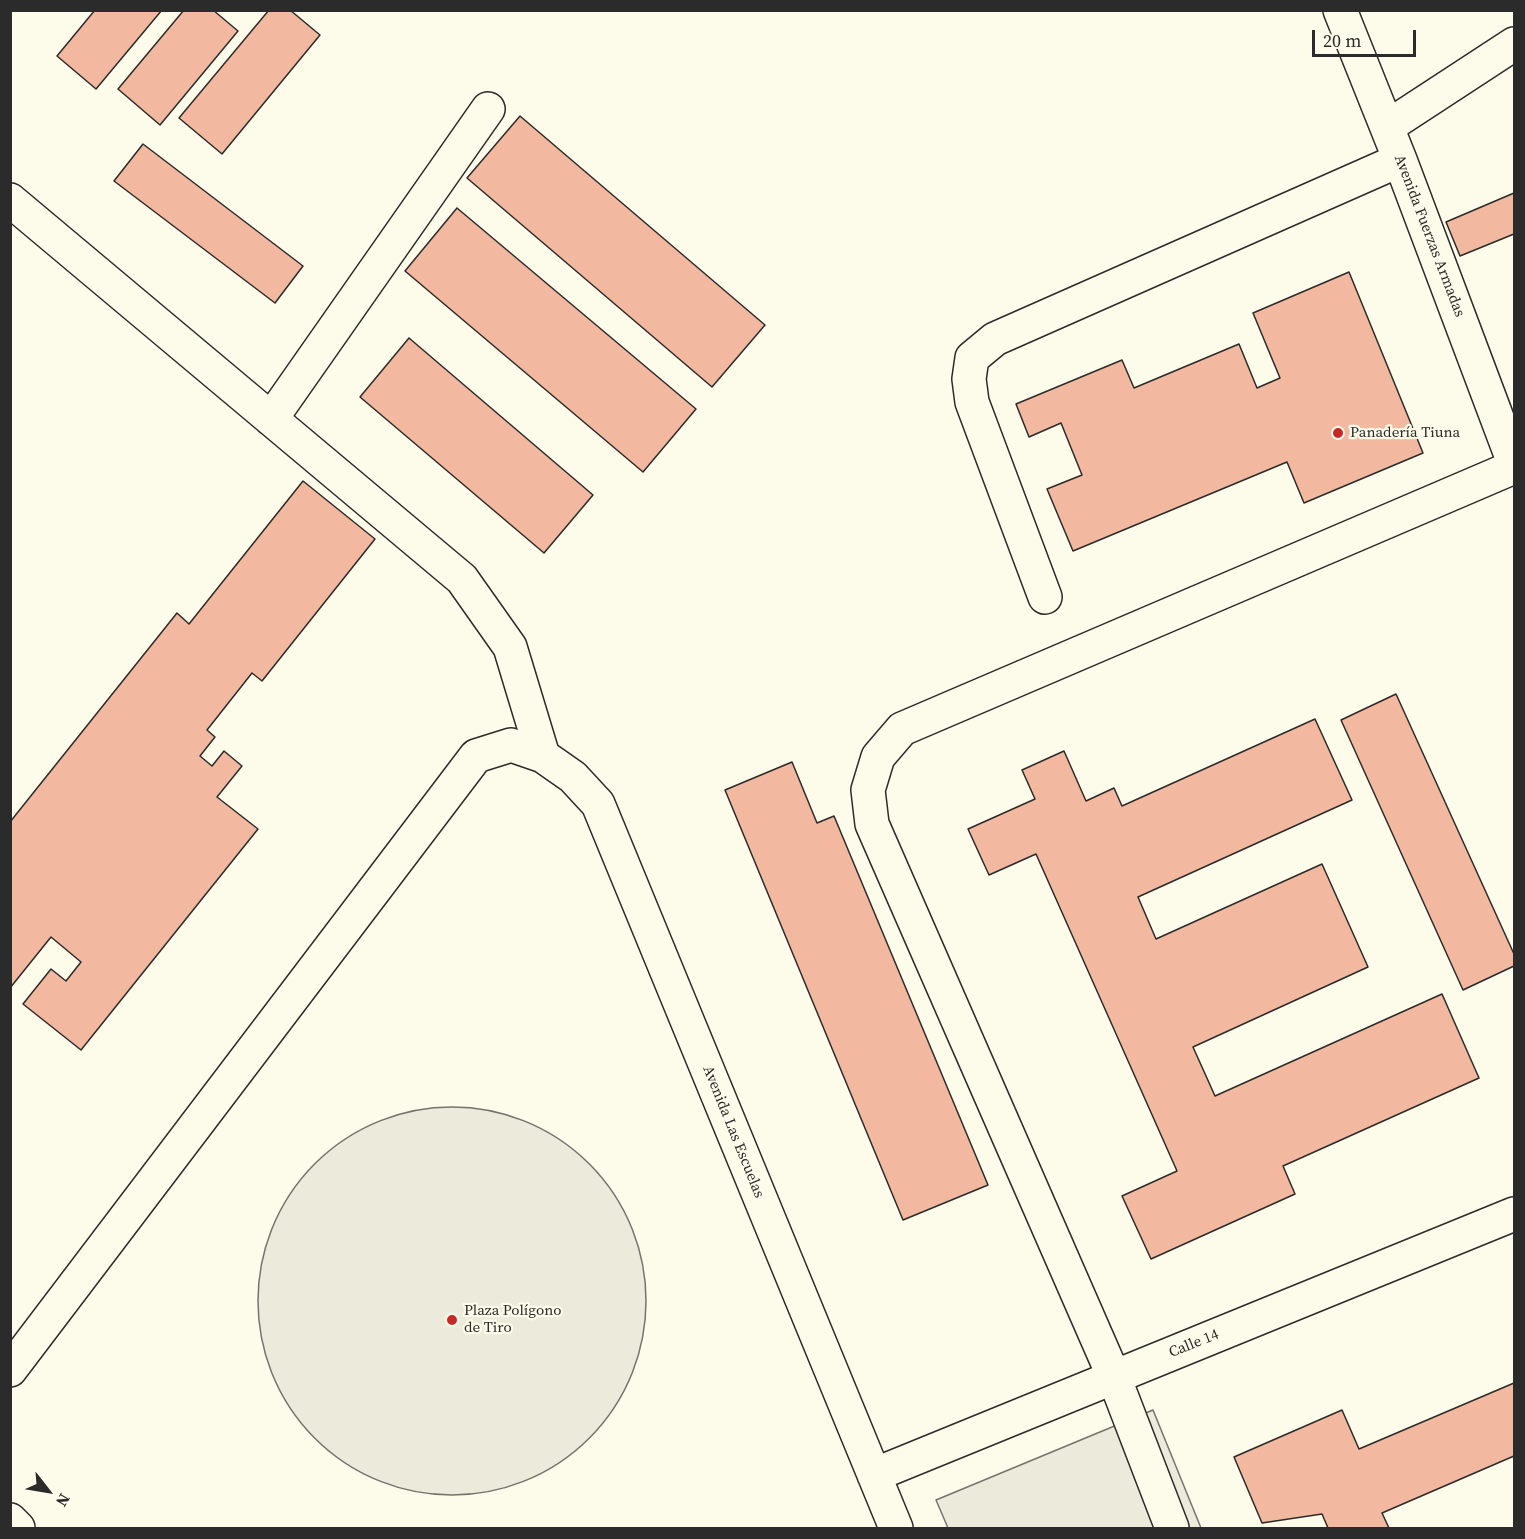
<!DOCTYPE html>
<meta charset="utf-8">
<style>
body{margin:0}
#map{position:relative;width:1525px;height:1539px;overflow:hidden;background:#fdfbea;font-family:"Source Serif 4",serif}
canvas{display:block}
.frame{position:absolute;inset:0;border:12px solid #2b2b2b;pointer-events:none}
.north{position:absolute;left:18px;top:1461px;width:60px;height:60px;-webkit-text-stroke:4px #fdfbea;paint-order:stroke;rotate:121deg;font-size:16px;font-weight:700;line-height:24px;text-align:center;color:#2b2b2b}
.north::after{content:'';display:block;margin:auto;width:21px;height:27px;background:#2b2b2b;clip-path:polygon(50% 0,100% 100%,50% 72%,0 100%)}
.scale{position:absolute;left:1312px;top:30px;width:104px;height:27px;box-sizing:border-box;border:3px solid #2b2b2b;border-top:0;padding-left:8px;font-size:18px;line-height:21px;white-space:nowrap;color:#2b2b2b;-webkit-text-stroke:4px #fdfbea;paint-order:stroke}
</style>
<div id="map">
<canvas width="1525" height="1539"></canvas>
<div class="frame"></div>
<div class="north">N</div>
<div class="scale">20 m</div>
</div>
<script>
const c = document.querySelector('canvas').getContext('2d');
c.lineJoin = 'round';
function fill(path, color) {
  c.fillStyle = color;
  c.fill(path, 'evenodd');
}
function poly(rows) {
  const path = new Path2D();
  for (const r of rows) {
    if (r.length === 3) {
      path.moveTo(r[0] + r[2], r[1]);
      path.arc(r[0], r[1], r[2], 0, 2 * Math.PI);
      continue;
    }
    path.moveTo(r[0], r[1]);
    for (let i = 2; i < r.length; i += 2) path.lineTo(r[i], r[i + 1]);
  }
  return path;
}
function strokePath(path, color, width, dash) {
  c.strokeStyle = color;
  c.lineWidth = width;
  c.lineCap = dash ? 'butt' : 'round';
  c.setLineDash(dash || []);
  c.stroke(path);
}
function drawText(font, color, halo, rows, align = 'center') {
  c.font = font + ' "Source Serif 4",serif';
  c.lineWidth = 4.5;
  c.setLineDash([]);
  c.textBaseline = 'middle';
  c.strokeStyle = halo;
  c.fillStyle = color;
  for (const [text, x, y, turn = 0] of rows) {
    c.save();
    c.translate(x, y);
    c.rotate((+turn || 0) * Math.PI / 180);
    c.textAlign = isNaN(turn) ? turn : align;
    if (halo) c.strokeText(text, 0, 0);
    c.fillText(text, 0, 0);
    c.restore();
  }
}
const parking = poly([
 [452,1301,194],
 [1153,1410,1201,1528,948,1528,936,1500,1153,1410]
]);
fill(parking, '#eceadb');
strokePath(parking, '#74746e', 1.5);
const building = poly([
 [95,10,162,10,96,89,57,56,95,10],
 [184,10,213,10,238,31,160,125,118,89,184,10],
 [269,10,290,10,320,35,222,154,179,118,269,10],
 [520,116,765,325,712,387,467,178,520,116],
 [143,144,303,266,275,303,114,181,143,144],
 [1514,193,1514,234,1460,256,1446,222,1514,193],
 [457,208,696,409,643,472,405,271,457,208],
 [1349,272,1423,453,1304,503,1287,462,1073,551,1047,489,1082,475,1061,423,1029,437,1016,404,1122,360,1134,388,1239,344,1257,388,1280,378,1253,313,1349,272],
 [409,338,593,495,544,553,360,397,409,338],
 [303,481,375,539,262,681,252,673,207,730,215,737,200,756,212,766,224,751,242,766,217,797,258,829,81,1050,23,1004,51,969,66,981,81,962,51,937,10,988,10,822,177,613,189,624,303,481],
 [1396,694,1514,954,1514,966,1463,990,1341,720,1396,694],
 [1315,719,1352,800,1138,897,1156,939,1322,864,1368,967,1193,1047,1215,1096,1442,994,1479,1078,1283,1166,1295,1194,1151,1259,1122,1196,1177,1171,1036,854,989,875,968,829,1035,799,1022,770,1064,751,1086,801,1114,788,1122,806,1315,719],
 [792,762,817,823,834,816,988,1185,903,1220,725,790,792,762],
 [1514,1383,1514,1456,1382,1513,1389,1528,1328,1528,1322,1514,1262,1523,1234,1457,1342,1410,1359,1449,1514,1383]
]);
fill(building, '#f2b8a0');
strokePath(building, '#2b2b2b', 1.5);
const minor = poly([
 [1340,10,1400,160,1514,463],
 [1387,127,1514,44],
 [10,200,462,579,510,647,543,756],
 [271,419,488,109],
 [1045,597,972,402,969,379,972,358,995,339,1400,160],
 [10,1370,476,756,511,745,543,756,573,777,598,804,896,1528],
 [874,1475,1514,1214],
 [10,1520,18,1528],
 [1172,1528,1114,1377,872,824,868,790,878,757,902,729,1514,467]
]);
strokePath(minor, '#2b2b2b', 36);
strokePath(minor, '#fdfbea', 33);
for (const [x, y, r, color] of [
 [1338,433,6,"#c62828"],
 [452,1320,6,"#c62828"]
]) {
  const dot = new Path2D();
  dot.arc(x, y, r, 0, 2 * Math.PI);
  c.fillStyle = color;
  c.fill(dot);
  strokePath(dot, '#fdfbea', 2);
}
drawText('15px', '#2b2b2b', '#fdfbea', [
 ["Avenida Fuerzas Armadas",1429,236,69],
 ["Avenida Las Escuelas",733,1132,68],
 ["Calle 14",1194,1344,-22]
]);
drawText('15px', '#2b2b2b', '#fdfbea', [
 ["Panadería Tiuna",1350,433],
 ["Plaza Polígono",464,1311],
 ["de Tiro",464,1328]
], 'left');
</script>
